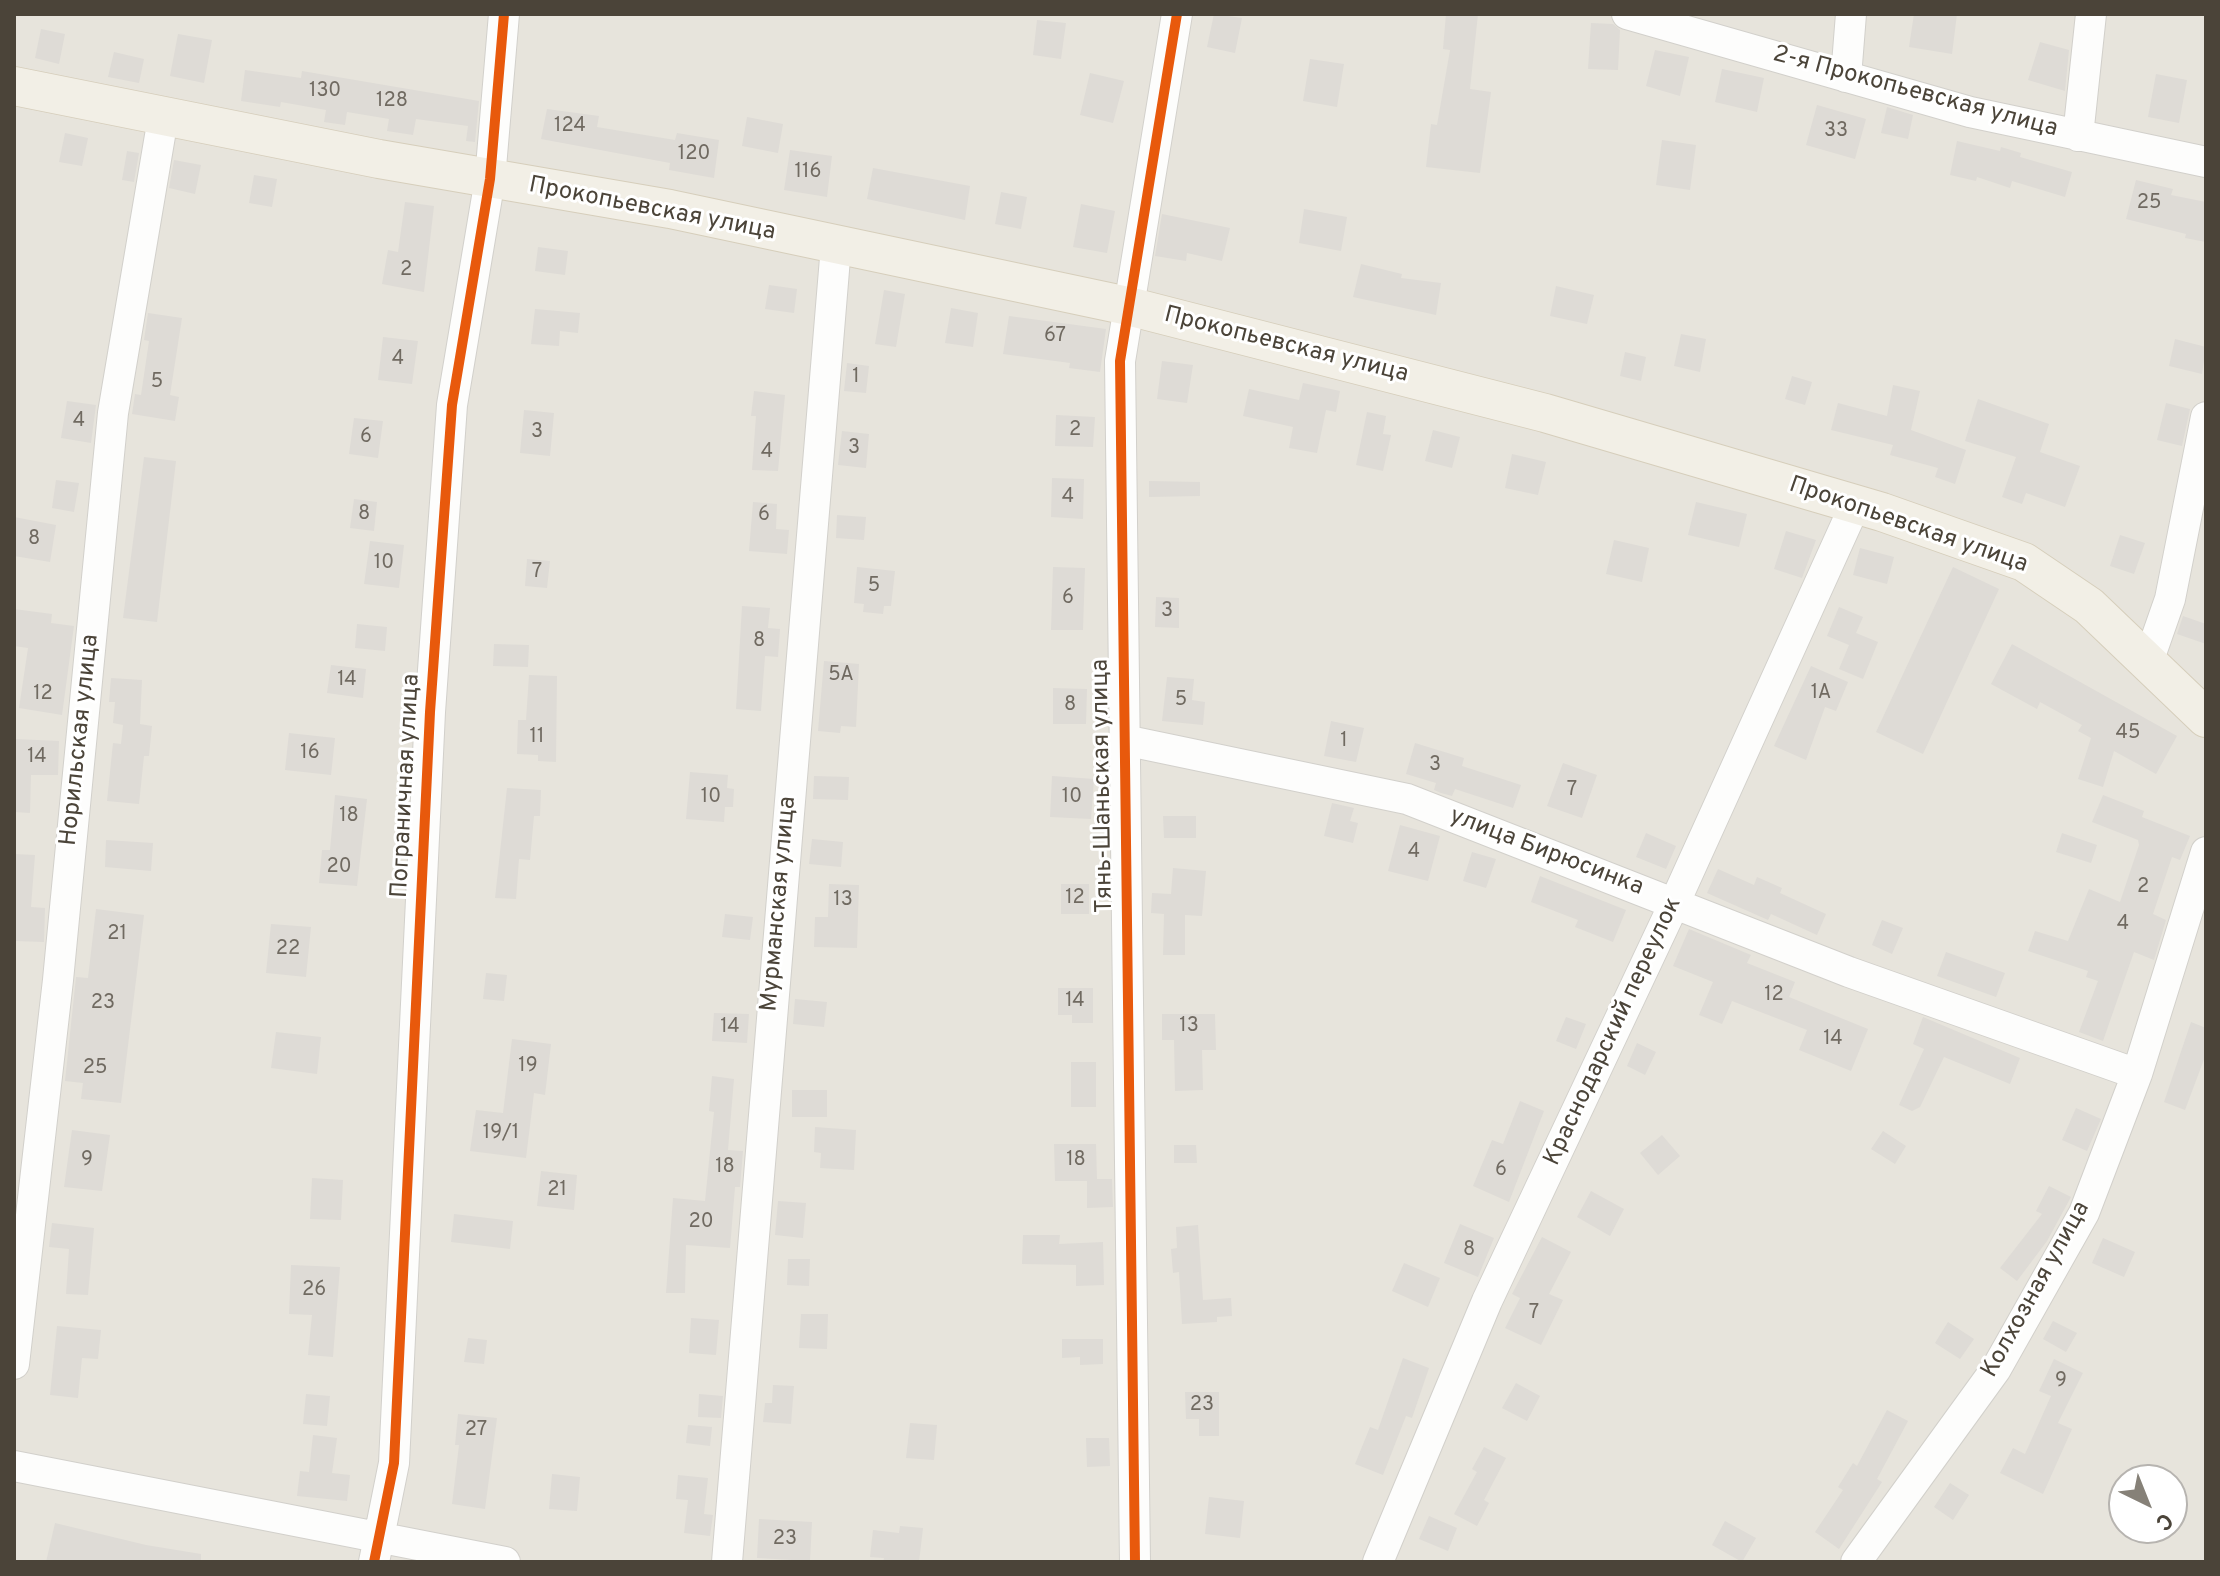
<!DOCTYPE html>
<meta charset="utf-8">
<style>
body{margin:0}
#map{position:relative;width:2220px;height:1576px;overflow:hidden;background:#f4f2ee;font-family:Overpass,sans-serif}
canvas{display:block}
.frame{position:absolute;inset:0;border:16px solid #4b4439;pointer-events:none}
.north{position:absolute;left:2108px;top:1464px;width:80px;height:80px;box-sizing:border-box;background:#fff;border:2px solid #b7b4b0;border-radius:50%;rotate:137deg;font-size:22px;font-weight:700;line-height:32px;text-align:center;color:#4b4439}
.north::after{content:'';display:block;margin:auto;width:28px;height:36px;background:#868178;clip-path:polygon(50% 0,100% 100%,50% 72%,0 100%)}
</style>
<div id="map">
<canvas width="2220" height="1576"></canvas>
<div class="frame"></div>
<div class="north">С</div>
</div>
<script>
const c = document.querySelector('canvas').getContext('2d');
c.lineJoin = 'round';
function fill(path, color) {
  c.fillStyle = color;
  c.fill(path, 'evenodd');
}
function poly(rows) {
  const path = new Path2D();
  for (const r of rows) {
    path.moveTo(r[0], r[1]);
    for (let i = 2; i < r.length; i += 2) path.lineTo(r[i], r[i + 1]);
  }
  return path;
}
function strokePath(path, color, width, dash) {
  c.strokeStyle = color;
  c.lineWidth = width;
  c.lineCap = dash ? 'butt' : 'round';
  c.setLineDash(dash || []);
  c.stroke(path);
}
function drawText(font, color, halo, rows, align = 'center') {
  c.font = font + ' Overpass,sans-serif';
  c.lineWidth = 6;
  c.setLineDash([]);
  c.textBaseline = 'middle';
  c.strokeStyle = halo;
  c.fillStyle = color;
  for (const [text, x, y, turn = 0] of rows) {
    c.save();
    c.translate(x, y);
    c.rotate((+turn || 0) * Math.PI / 180);
    c.textAlign = isNaN(turn) ? turn : align;
    if (halo) c.strokeText(text, 0, 0);
    c.fillText(text, 0, 0);
    c.restore();
  }
}
fill(poly([
 [14,14,2206,14,2206,1562,14,1562],
 [2124,1480,2172,1480,2172,1528,2124,1528]
]), '#e7e4dc');
fill(poly([
 [1214,14,1242,18,1235,53,1207,47],
 [1446,14,1478,14,1470,89,1491,92,1480,173,1426,167,1431,124,1437,125,1450,50,1443,49],
 [1914,14,1957,14,1952,54,1909,47],
 [1037,20,1066,23,1061,59,1033,55],
 [1591,23,1613,24,1620,30,1618,70,1588,69],
 [41,29,65,34,59,64,35,58],
 [178,34,212,40,204,83,170,76],
 [2040,42,2069,50,2065,91,2028,80],
 [1655,50,1689,57,1680,96,1646,86],
 [114,52,144,59,139,83,108,77],
 [1310,59,1344,64,1337,107,1303,101],
 [1722,69,1764,78,1757,112,1715,102],
 [245,70,301,78,302,71,479,101,475,142,466,141,468,126,416,119,413,135,387,131,389,119,347,112,345,125,324,122,326,110,281,102,280,107,241,101],
 [1090,73,1124,81,1113,123,1080,115],
 [2156,74,2187,80,2179,123,2148,117],
 [1817,105,1866,119,1855,159,1806,145],
 [1887,107,1913,115,1908,139,1881,133],
 [547,109,599,116,597,127,675,140,677,133,719,140,714,178,669,170,670,163,541,139],
 [747,117,783,124,778,153,742,146],
 [65,133,88,138,82,166,59,162],
 [1662,140,1696,145,1690,190,1656,185],
 [1957,141,2000,151,2001,147,2021,153,2020,157,2072,172,2065,197,2012,181,2010,188,1977,177,1976,181,1950,175],
 [790,150,832,156,827,197,784,190],
 [127,151,139,153,134,182,122,180],
 [174,160,201,165,195,194,169,188],
 [873,168,970,186,965,220,867,199],
 [254,175,277,179,272,207,249,203],
 [2136,180,2173,189,2171,195,2206,202,2206,242,2185,238,2186,234,2126,219],
 [1001,192,1027,197,1021,229,995,224],
 [405,202,434,206,424,292,382,284,388,250,398,252],
 [1081,204,1115,211,1107,253,1073,247],
 [1304,209,1347,217,1341,251,1299,243],
 [1162,214,1230,228,1222,261,1187,253,1186,261,1155,256],
 [538,247,568,251,565,275,535,271],
 [1361,264,1402,274,1401,278,1441,283,1436,315,1353,297],
 [769,285,797,289,794,313,765,309],
 [1556,286,1594,295,1587,324,1550,316],
 [884,290,905,294,896,347,875,344],
 [951,308,978,313,973,347,945,343],
 [535,309,580,313,578,333,560,331,559,346,531,344],
 [148,313,182,318,170,395,179,397,175,421,132,414,135,394,141,395,149,341,144,340],
 [1009,316,1106,329,1100,372,1069,368,1070,363,1003,354],
 [1681,334,1706,339,1700,372,1674,366],
 [383,337,418,341,412,384,378,380],
 [2175,339,2206,347,2202,374,2169,366],
 [1625,352,1646,357,1641,381,1620,376],
 [1162,361,1193,365,1187,403,1157,399],
 [847,363,869,366,866,393,844,391],
 [1792,376,1812,382,1805,405,1785,399],
 [1303,383,1340,391,1336,412,1326,410,1317,453,1289,448,1293,427,1243,416,1249,389,1299,400],
 [1893,385,1920,391,1911,430,1966,450,1955,484,1935,477,1938,468,1890,455,1893,445,1831,430,1838,403,1887,416],
 [754,391,785,395,778,471,752,470,756,416,751,416],
 [1978,399,2049,424,2040,452,2080,466,2065,507,2026,493,2022,504,2002,497,2016,457,1965,441],
 [67,401,96,405,91,443,61,438],
 [2166,403,2190,409,2182,446,2157,440],
 [524,410,554,413,550,456,520,453],
 [1367,412,1386,416,1383,434,1391,435,1383,471,1356,465],
 [1056,415,1095,417,1093,447,1055,446],
 [354,418,383,421,378,458,349,454],
 [1433,430,1460,437,1452,468,1425,461],
 [842,431,869,434,866,468,838,465],
 [1512,454,1546,462,1538,495,1505,488],
 [144,457,176,461,157,622,123,618],
 [1052,478,1084,479,1083,519,1051,517],
 [56,480,79,483,74,512,52,508],
 [1149,481,1200,482,1200,496,1149,497],
 [354,499,377,502,374,531,350,528],
 [753,502,777,504,776,529,789,530,787,554,749,551],
 [1696,502,1747,514,1739,547,1688,535],
 [837,515,866,517,864,540,836,538],
 [14,517,56,525,50,562,14,556],
 [1786,531,1816,540,1802,578,1774,569],
 [2120,535,2145,543,2134,574,2110,566],
 [1614,540,1649,548,1642,582,1606,574],
 [370,541,404,545,399,588,364,584],
 [1860,548,1894,557,1887,584,1853,575],
 [527,559,550,561,547,588,525,586],
 [857,567,895,571,891,606,884,606,883,614,863,612,864,604,854,603],
 [1053,567,1085,568,1083,630,1051,630],
 [1953,567,1999,589,1923,754,1876,732],
 [1156,597,1179,598,1179,628,1155,627],
 [742,606,770,608,768,628,780,629,778,657,765,656,761,711,736,709],
 [1839,607,1863,617,1856,633,1878,642,1863,679,1839,669,1849,645,1827,636],
 [14,609,52,614,51,623,74,626,62,715,19,708,28,648,14,646],
 [2183,616,2206,624,2206,644,2177,634],
 [357,624,387,627,385,651,355,648],
 [494,644,529,645,528,667,493,666],
 [2012,644,2177,736,2156,774,2114,751,2103,787,2078,779,2091,738,2078,731,2082,725,2040,702,2037,709,1991,684],
 [824,661,859,664,856,727,841,726,840,733,818,731],
 [331,665,366,669,363,698,327,693],
 [1811,666,1848,682,1836,711,1825,707,1806,760,1774,746],
 [529,675,557,676,556,762,538,761,538,755,517,754,518,720,526,720],
 [1167,677,1194,679,1192,700,1205,702,1203,725,1162,721],
 [111,678,142,680,140,724,152,726,149,756,144,756,139,804,107,801,113,743,121,744,123,725,113,723,115,702,109,702],
 [1053,688,1087,689,1086,724,1053,724],
 [1331,721,1364,728,1356,762,1324,756],
 [289,733,335,738,331,775,285,770],
 [16,739,59,741,58,775,31,775,30,813,14,812],
 [1415,743,1464,758,1462,766,1521,785,1513,808,1455,789,1452,796,1441,793,1434,790,1436,783,1406,774],
 [1563,763,1597,775,1582,818,1547,806],
 [690,772,728,775,727,788,734,789,733,807,725,807,724,822,686,819],
 [814,776,849,777,848,800,813,799],
 [1052,776,1094,779,1091,819,1050,817],
 [507,788,541,790,540,816,534,816,530,860,519,859,516,899,495,898],
 [335,795,367,799,357,886,319,883,322,850,330,850],
 [2103,795,2144,811,2142,817,2190,836,2180,860,2172,857,2153,914,2166,920,2154,960,2134,952,2103,1041,2079,1032,2098,981,2086,977,2088,971,2028,951,2035,931,2068,941,2089,889,2120,902,2139,845,2138,840,2092,822],
 [1332,803,1354,808,1350,821,1358,823,1353,843,1324,836],
 [1163,816,1196,816,1196,838,1164,838],
 [1400,825,1440,836,1428,881,1388,871],
 [1646,833,1676,846,1666,869,1636,857],
 [2062,833,2097,845,2091,863,2056,852],
 [812,839,843,842,841,867,809,864],
 [106,840,153,843,151,871,105,867],
 [1472,852,1496,859,1486,888,1463,881],
 [14,854,35,855,31,907,45,908,44,942,14,941],
 [1173,868,1206,871,1202,916,1185,915,1185,955,1163,955,1164,914,1151,913,1152,893,1171,894],
 [1718,869,1754,885,1757,877,1782,888,1780,893,1826,914,1817,935,1771,914,1768,920,1707,893],
 [1540,876,1626,910,1613,942,1575,927,1578,920,1531,902],
 [829,884,859,885,857,948,814,947,815,917,828,917],
 [1061,884,1089,884,1089,914,1061,914],
 [96,909,144,915,121,1103,81,1099,83,1083,65,1081,76,977,88,978],
 [725,914,753,917,750,940,722,937],
 [1882,920,1903,928,1892,954,1872,945],
 [271,924,311,927,306,977,266,973],
 [1689,929,1751,955,1747,963,1795,982,1789,997,1868,1029,1851,1071,1799,1050,1807,1030,1732,1001,1722,1024,1699,1015,1713,982,1673,966],
 [1946,952,2005,973,1996,997,1937,976],
 [486,973,507,975,504,1001,483,999],
 [1058,988,1093,988,1093,1023,1072,1023,1072,1015,1058,1015],
 [795,999,827,1002,824,1027,793,1024],
 [714,1013,749,1014,747,1043,712,1041],
 [1162,1014,1215,1014,1216,1050,1202,1050,1203,1090,1175,1091,1174,1040,1162,1040],
 [1566,1017,1586,1024,1576,1049,1556,1041],
 [1923,1017,2020,1058,2010,1084,1944,1057,1920,1107,1912,1111,1899,1105,1924,1049,1913,1044],
 [2191,1022,2206,1028,2206,1054,2185,1110,2164,1102],
 [276,1032,321,1037,317,1074,271,1068],
 [512,1039,551,1044,545,1095,534,1093,526,1158,470,1151,476,1110,503,1113],
 [1637,1043,1656,1052,1645,1075,1627,1066],
 [1071,1062,1096,1062,1096,1107,1071,1107],
 [712,1076,734,1079,728,1150,743,1151,740,1187,735,1187,730,1248,686,1245,685,1293,666,1293,673,1198,705,1201,714,1112,709,1111],
 [792,1090,827,1090,827,1117,792,1117],
 [1520,1101,1544,1111,1509,1202,1473,1186,1492,1140,1503,1144],
 [2076,1108,2101,1119,2087,1151,2062,1140],
 [815,1127,856,1130,854,1170,820,1168,821,1153,814,1152],
 [72,1130,110,1135,102,1191,64,1187],
 [1883,1131,1906,1146,1895,1164,1871,1149],
 [1662,1135,1680,1156,1658,1175,1640,1153],
 [1054,1144,1096,1144,1097,1179,1112,1179,1113,1207,1087,1208,1087,1181,1055,1181],
 [1174,1145,1196,1145,1197,1163,1174,1163],
 [541,1171,577,1175,574,1210,537,1206],
 [312,1178,343,1180,341,1220,310,1219],
 [2049,1186,2071,1197,2047,1241,2017,1281,2000,1268,2042,1214,2036,1211],
 [1591,1191,1624,1209,1610,1236,1577,1217],
 [778,1201,806,1203,803,1238,775,1235],
 [454,1214,513,1221,510,1249,451,1242],
 [52,1223,94,1228,88,1295,66,1294,69,1249,49,1247],
 [1460,1224,1494,1238,1478,1277,1444,1263],
 [1198,1225,1203,1300,1231,1298,1232,1316,1217,1317,1217,1322,1182,1324,1179,1272,1173,1273,1171,1249,1177,1248,1176,1227],
 [1023,1235,1060,1235,1059,1244,1103,1242,1104,1285,1076,1286,1076,1265,1022,1264],
 [1542,1237,1571,1252,1549,1294,1563,1300,1541,1345,1505,1328,1520,1298,1512,1294],
 [2103,1238,2135,1252,2124,1277,2092,1263],
 [788,1259,810,1259,809,1286,787,1285],
 [1404,1263,1440,1278,1428,1307,1392,1291],
 [291,1265,340,1267,333,1357,308,1355,312,1315,289,1314],
 [801,1314,828,1314,827,1349,799,1348],
 [691,1318,719,1320,716,1355,689,1353],
 [2053,1321,2077,1333,2066,1352,2043,1339],
 [1948,1322,1974,1339,1960,1359,1935,1343],
 [57,1326,101,1330,98,1359,82,1358,78,1398,50,1395],
 [468,1338,487,1340,484,1364,464,1362],
 [1062,1339,1103,1339,1103,1364,1080,1365,1080,1357,1062,1358],
 [1403,1358,1429,1368,1412,1418,1406,1416,1383,1475,1355,1464,1370,1427,1378,1430],
 [2054,1359,2083,1373,2058,1423,2072,1429,2043,1494,2000,1473,2013,1448,2025,1454,2051,1396,2039,1391],
 [1516,1383,1540,1396,1527,1421,1502,1408],
 [773,1385,794,1386,791,1424,763,1422,765,1403,772,1403],
 [1185,1392,1219,1392,1219,1436,1199,1436,1199,1419,1186,1419],
 [306,1394,330,1396,327,1426,303,1424],
 [699,1394,723,1396,721,1418,698,1417],
 [1887,1410,1908,1421,1877,1479,1882,1482,1839,1549,1815,1532,1843,1490,1838,1487,1853,1463,1857,1466],
 [458,1414,497,1418,485,1509,452,1504,459,1445,455,1445],
 [910,1423,937,1425,934,1460,906,1458],
 [688,1425,712,1427,710,1446,686,1443],
 [313,1435,337,1438,332,1473,350,1475,347,1501,297,1496,300,1471,309,1472],
 [1086,1438,1109,1438,1110,1466,1087,1467],
 [1484,1447,1506,1458,1484,1500,1489,1503,1477,1526,1454,1514,1477,1472,1472,1469],
 [552,1474,580,1477,577,1511,549,1509],
 [678,1475,708,1478,704,1514,713,1515,710,1536,684,1533,688,1500,676,1499],
 [1950,1483,1969,1495,1953,1520,1934,1507],
 [1209,1497,1244,1501,1240,1538,1205,1534],
 [1429,1516,1457,1528,1448,1551,1419,1539],
 [759,1519,812,1522,810,1561,757,1558],
 [1725,1521,1756,1538,1742,1562,1712,1545],
 [55,1523,146,1545,201,1554,201,1562,46,1562],
 [900,1526,923,1528,919,1562,883,1562,884,1558,870,1557,873,1530,899,1533]
]), '#dedbd6');
const minor = poly([
 [1627,14,1970,112,2206,162],
 [1846,77,1851,14],
 [2078,136,2091,14],
 [2149,659,2170,599,2206,417],
 [1124,740,1407,799,1849,972,2137,1074],
 [14,1364,58,980,113,413,163,118],
 [14,1466,505,1562],
 [374,1562,394,1463,430,712,452,405,490,179,504,14],
 [727,1562,836,246],
 [1135,1562,1120,361,1177,14],
 [1378,1562,1487,1301,1675,902,1855,505],
 [1856,1562,1996,1369,2084,1213,2137,1074,2206,852]
]);
const major = poly([
 [14,86,379,159,670,209,1128,306,1545,413,1882,512,2024,562,2089,606,2206,718]
]);
strokePath(minor, '#d2d0cb', 32);
strokePath(major, '#d6cebb', 40);
strokePath(minor, '#fdfdfc', 30);
strokePath(major, '#f2efe6', 38);
strokePath(poly([
 [374,1562,394,1463,430,712,452,405,490,179,504,14],
 [1135,1562,1120,361,1177,14]
]), '#e8590c', 10);
drawText('20px', '#706a61', null, [
 ["130",325,92],
 ["128",392,102],
 ["124",570,127],
 ["33",1836,132],
 ["120",694,155],
 ["116",808,173],
 ["25",2149,204],
 ["2",406,271],
 ["67",1055,337],
 ["4",398,360],
 ["1",856,378],
 ["5",157,383],
 ["4",79,422],
 ["2",1075,431],
 ["3",537,433],
 ["6",366,438],
 ["3",854,449],
 ["4",767,453],
 ["4",1068,498],
 ["8",364,515],
 ["6",764,516],
 ["8",34,540],
 ["10",384,564],
 ["7",537,573],
 ["5",874,587],
 ["6",1068,599],
 ["3",1167,612],
 ["8",759,642],
 ["5А",841,676],
 ["14",347,681],
 ["1А",1821,694],
 ["12",43,695],
 ["5",1181,701],
 ["8",1070,706],
 ["45",2128,734],
 ["11",537,738],
 ["1",1344,742],
 ["16",310,754],
 ["14",37,758],
 ["3",1435,766],
 ["7",1572,791],
 ["10",711,798],
 ["10",1072,798],
 ["18",349,817],
 ["4",1414,853],
 ["20",339,868],
 ["2",2143,888],
 ["12",1075,899],
 ["13",843,901],
 ["4",2123,925],
 ["21",117,935],
 ["22",288,950],
 ["12",1774,996],
 ["14",1075,1002],
 ["23",103,1004],
 ["13",1189,1027],
 ["14",730,1028],
 ["14",1833,1040],
 ["19",528,1067],
 ["25",95,1069],
 ["19/1",501,1134],
 ["9",87,1161],
 ["18",1076,1161],
 ["18",725,1168],
 ["6",1501,1171],
 ["21",557,1191],
 ["20",701,1223],
 ["8",1469,1251],
 ["26",314,1291],
 ["7",1534,1314],
 ["9",2061,1382],
 ["23",1202,1406],
 ["27",476,1431],
 ["23",785,1540]
]);
drawText('24px', '#4b4439', '#fff', [
 ["2-я Прокопьевская улица",1915,93,15],
 ["Прокопьевская улица",652,210,11],
 ["Прокопьевская улица",1286,346,14],
 ["Прокопьевская улица",1908,526,19],
 ["Норильская улица",81,740,-84],
 ["Пограничная улица",407,786,-87],
 ["Тянь-Шаньская улица",1104,786,-91],
 ["улица Бирюсинка",1546,853,21],
 ["Мурманская улица",780,904,-85],
 ["Краснодарский переулок",1614,1032,-65],
 ["Колхозная улица",2037,1290,-61]
]);
</script>
